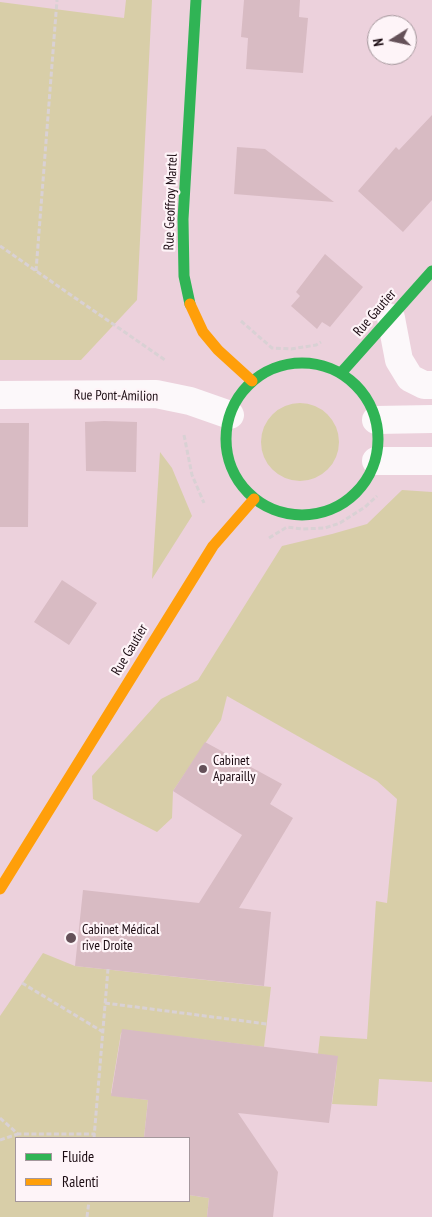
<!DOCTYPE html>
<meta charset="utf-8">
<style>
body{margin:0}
#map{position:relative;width:432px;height:1217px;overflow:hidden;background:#ecd1dc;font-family:"PT Sans Narrow",sans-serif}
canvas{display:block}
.legend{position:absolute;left:15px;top:1137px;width:175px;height:65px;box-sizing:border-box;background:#fef4f8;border:1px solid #a4979c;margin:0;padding:6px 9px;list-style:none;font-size:15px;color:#1c0c13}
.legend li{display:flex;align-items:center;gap:10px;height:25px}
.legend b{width:25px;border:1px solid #a4979c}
.north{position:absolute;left:367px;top:15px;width:50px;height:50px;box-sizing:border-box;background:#fef4f8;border:1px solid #a4979c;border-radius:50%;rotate:260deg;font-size:14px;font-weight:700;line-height:20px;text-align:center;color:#1c0c13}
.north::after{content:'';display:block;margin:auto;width:18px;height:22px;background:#655159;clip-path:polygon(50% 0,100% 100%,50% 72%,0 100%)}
</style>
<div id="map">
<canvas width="432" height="1217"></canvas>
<ul class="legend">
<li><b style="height:6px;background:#30b455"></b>Fluide</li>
<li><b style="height:6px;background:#ff9f0a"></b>Ralenti</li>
</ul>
<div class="north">N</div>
</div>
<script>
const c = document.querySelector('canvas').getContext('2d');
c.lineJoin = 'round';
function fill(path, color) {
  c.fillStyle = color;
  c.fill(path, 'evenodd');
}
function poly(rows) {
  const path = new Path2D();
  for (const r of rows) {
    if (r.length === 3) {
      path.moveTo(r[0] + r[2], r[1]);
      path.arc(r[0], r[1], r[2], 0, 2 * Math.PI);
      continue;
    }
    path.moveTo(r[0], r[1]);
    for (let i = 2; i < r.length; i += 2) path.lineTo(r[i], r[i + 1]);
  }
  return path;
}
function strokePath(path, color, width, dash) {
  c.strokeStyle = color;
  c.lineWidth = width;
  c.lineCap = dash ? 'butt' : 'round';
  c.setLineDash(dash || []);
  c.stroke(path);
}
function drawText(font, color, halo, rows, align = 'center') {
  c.font = font + ' "PT Sans Narrow",sans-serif';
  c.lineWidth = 4.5;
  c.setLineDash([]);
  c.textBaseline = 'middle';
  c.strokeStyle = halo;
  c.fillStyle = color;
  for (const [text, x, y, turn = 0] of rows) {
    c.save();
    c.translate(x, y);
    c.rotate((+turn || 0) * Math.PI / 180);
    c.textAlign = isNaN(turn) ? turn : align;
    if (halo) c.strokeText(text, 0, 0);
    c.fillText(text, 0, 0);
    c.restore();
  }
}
fill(poly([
 [126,0,152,0,137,300,81,360,0,360,0,2,124,18],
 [300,442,39],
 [160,452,172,468,192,516,152,579],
 [402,490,432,492,432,1082,379,1079,377,1106,332,1104,337,1064,332,1056,318,1054,320,1036,367,1039,376,901,387,903,397,799,377,781,227,696,221,720,173,791,172,818,157,832,93,799,92,776,161,699,198,680,282,546,332,534,367,524],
 [43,953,75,966,271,987,264,1047,175,1036,171,1041,129,1030,121,1033,111,1093,117,1096,148,1100,144,1138,16,1138,16,1201,189,1201,189,1195,209,1198,207,1217,0,1217,0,1016]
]), '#d8cea8');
fill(poly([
 [244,0,300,0,299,17,308,18,303,73,246,69,248,38,241,37],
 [432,115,432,200,403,232,358,191,396,147,399,150],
 [237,147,265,149,334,202,234,194],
 [325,254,363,287,330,327,322,322,317,329,291,306,300,296,296,292],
 [104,421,137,422,136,472,86,471,85,422],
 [0,423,29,423,28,527,0,527],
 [62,580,97,603,69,645,34,622],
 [205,742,282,784,270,804,293,818,239,908,271,912,264,986,75,966,83,890,199,903,242,835,173,791],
 [122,1029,338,1056,329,1123,238,1113,278,1172,273,1217,207,1217,209,1198,189,1195,189,1138,144,1138,148,1100,111,1096]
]), '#d8bbc3');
strokePath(poly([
 [0,246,165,360],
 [36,271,57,0],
 [241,321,272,348,291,349,316,345,321,342],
 [184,435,192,475,204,503],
 [269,538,287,527,302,529,325,528,340,523,365,507,377,496],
 [22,983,103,1032],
 [105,1003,267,1024],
 [0,1118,18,1134,95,1134],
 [94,1138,108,969],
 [0,1140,18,1134],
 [87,1217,89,1201]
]), '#d9d1d4', 3, [5, 2.5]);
strokePath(poly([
 [391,318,399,360,410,378,424,385,432,385],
 [0,395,156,394,190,401,230,415],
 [376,420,432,419],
 [376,461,432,461]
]), '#fcf8fa', 28);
strokePath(poly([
 [190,304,184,276,183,219,196,0],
 [302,439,76],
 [341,373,432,271]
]), '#30b455', 11);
strokePath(poly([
 [190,304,203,332,218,350,252,381],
 [0,889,213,546,254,499]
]), '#ff9f0a', 11);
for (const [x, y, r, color] of [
 [203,769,5,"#655159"],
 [71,938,6,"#655159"]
]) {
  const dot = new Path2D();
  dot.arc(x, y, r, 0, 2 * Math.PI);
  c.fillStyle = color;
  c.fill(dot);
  strokePath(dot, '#fef4f8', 2);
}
drawText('14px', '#1c0c13', '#fef4f8', [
 ["Rue Geoffroy Martel",171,202,-88],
 ["Rue Gautier",375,313,-49],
 ["Rue Pont-Amilion",116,396,1],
 ["Rue Gautier",130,650,-59]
]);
drawText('14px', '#1c0c13', '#fef4f8', [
 ["Cabinet",213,761],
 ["Aparailly",213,777],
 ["Cabinet Médical",82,930],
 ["rive Droite",82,946]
], 'left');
</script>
